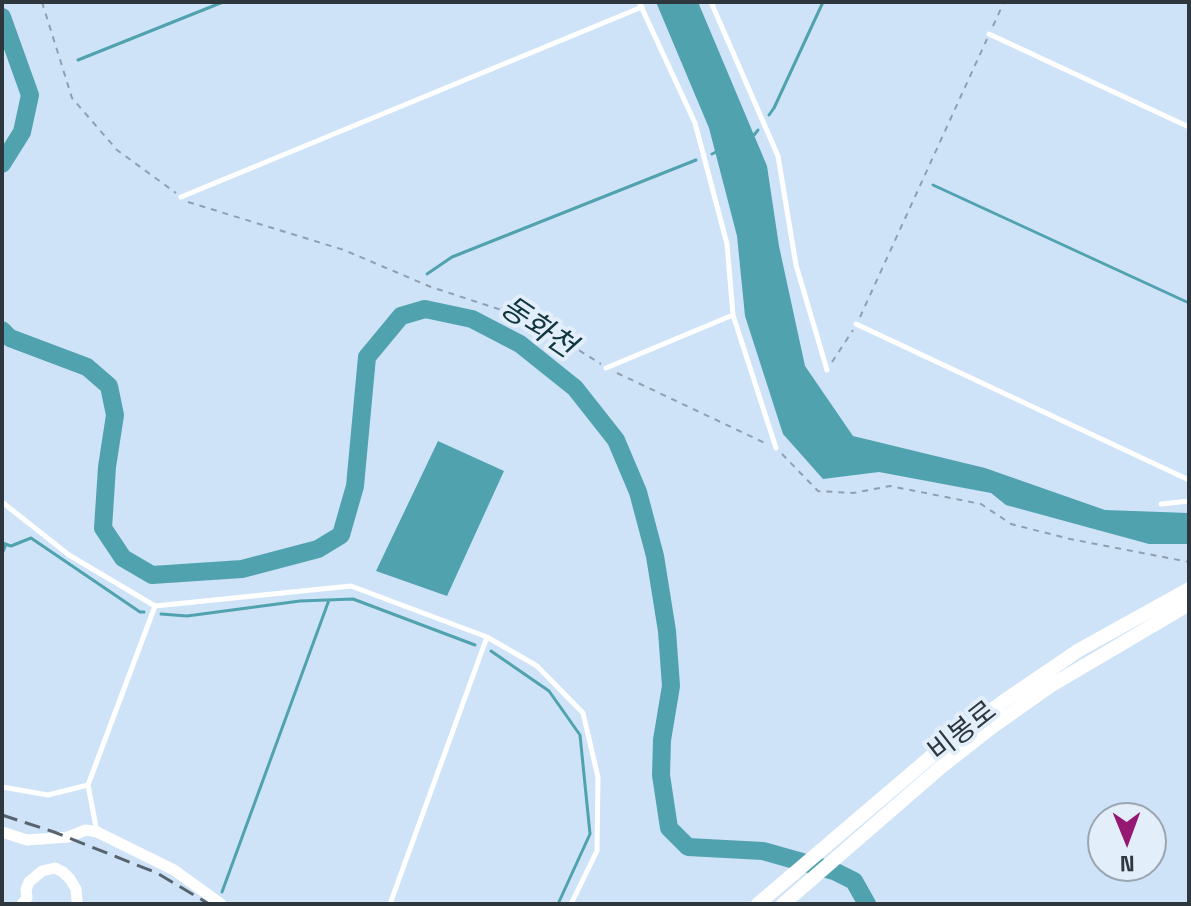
<!DOCTYPE html>
<meta charset="utf-8">
<style>
body{margin:0}
#map{position:relative;width:1191px;height:906px;overflow:hidden;background:#cee3f7;font-family:"Space Grotesk",sans-serif}
canvas{display:block}
.frame{position:absolute;inset:0;border:4px solid #2e363e;pointer-events:none}
.north{position:absolute;left:1087px;top:802px;width:80px;height:80px;box-sizing:border-box;background:#e2effb;border:2px solid #9aa5af;border-radius:50%;rotate:179deg;font-size:22px;font-weight:700;line-height:32px;text-align:center;color:#2e363e}
.north::after{content:'';display:block;margin:auto;width:28px;height:36px;background:#951872;clip-path:polygon(50% 0,100% 100%,50% 72%,0 100%)}
</style>
<div id="map">
<canvas width="1191" height="906"></canvas>
<div class="frame"></div>
<div class="north">N</div>
</div>
<script>
const c = document.querySelector('canvas').getContext('2d');
c.lineJoin = 'round';
function fill(path, color) {
  c.fillStyle = color;
  c.fill(path, 'evenodd');
}
function poly(rows) {
  const path = new Path2D();
  for (const r of rows) {
    path.moveTo(r[0], r[1]);
    for (let i = 2; i < r.length; i += 2) path.lineTo(r[i], r[i + 1]);
  }
  return path;
}
function strokePath(path, color, width, dash) {
  c.strokeStyle = color;
  c.lineWidth = width;
  c.lineCap = dash ? 'butt' : 'round';
  c.setLineDash(dash || []);
  c.stroke(path);
}
function drawText(font, color, halo, rows, align = 'center') {
  c.font = font + ' "Space Grotesk","Noto Sans KR",sans-serif';
  c.lineWidth = 8;
  c.setLineDash([]);
  c.textBaseline = 'middle';
  c.strokeStyle = halo;
  c.fillStyle = color;
  for (const [text, x, y, turn = 0] of rows) {
    c.save();
    c.translate(x, y);
    c.rotate((+turn || 0) * Math.PI / 180);
    c.textAlign = isNaN(turn) ? turn : align;
    if (halo) c.strokeText(text, 0, 0);
    c.fillText(text, 0, 0);
    c.restore();
  }
}
fill(poly([
 [656,2,698,2,767,166,779,246,805,366,853,436,985,468,1105,510,1189,513,1189,544,1149,544,1006,505,991,493,879,472,823,479,783,434,745,316,737,236,709,128],
 [438,441,504,471,447,596,376,571]
]), '#50a2af');
strokePath(poly([
 [78,60,223,2],
 [769,115,774,108,823,2],
 [754,135,758,130],
 [712,154,716,152],
 [933,185,1189,303],
 [427,274,452,257,696,160],
 [2,543,11,546,31,538,140,612,144,612],
 [2,554,6,544],
 [161,614,187,616,300,601,353,599,475,645],
 [491,651,549,691,580,735,590,834,558,904],
 [222,892,329,600]
]), '#50a2af', 3);
strokePath(poly([
 [2,17,30,95,22,132,2,164],
 [2,330,10,338,87,367,109,386,115,415,107,467,103,528,123,558,152,575,242,569,318,549,341,535,355,486,367,357,401,316,425,309,472,319,520,344,575,388,616,440,638,492,655,556,667,631,671,686,662,740,661,775,669,828,688,847,763,851,834,871,854,881,867,904]
]), '#50a2af', 18);
strokePath(poly([
 [42,2,72,98,117,150,176,193],
 [993,26,1004,2],
 [188,202,344,250,431,287,529,319,601,364],
 [860,317,987,39],
 [832,362,853,330],
 [617,373,767,444],
 [782,454,818,491,853,493,890,486,981,504,1011,524,1070,539,1189,562]
]), '#909faf', 2, [6, 6]);
strokePath(poly([
 [639,2,695,123,727,244,733,315,776,448],
 [711,2,778,156,796,265,827,370],
 [989,34,1189,127],
 [181,197,642,7],
 [856,324,1189,480],
 [606,368,733,315],
 [2,502,69,555,155,606,351,586,487,637,537,666,583,713,598,777,597,851,571,904],
 [1161,504,1189,501],
 [2,787,48,795,88,785],
 [97,832,88,785,155,606],
 [390,904,487,637]
]), '#fff', 5);
strokePath(poly([
 [2,832,27,840,68,837,86,830,97,832,174,870,221,904],
 [22,904,27,898,26,890,29,882,42,871,55,868,63,872,70,879,76,889,77,901]
]), '#fff', 11);
strokePath(poly([
 [758,904,934,754,1004,701,1079,650,1189,589],
 [783,904,941,767,992,727,1050,686,1189,604]
]), '#fff', 14);
strokePath(poly([
 [2,815,54,832,157,873,209,904]
]), '#57636e', 3, [16, 8]);
drawText('28px', '#2e363e', '#e2effb', [
 ["비봉로",963,732,-38]
]);
drawText('italic 30px', '#0f373d', '#e2effb', [
 ["동화천",537,328,34]
]);
</script>
